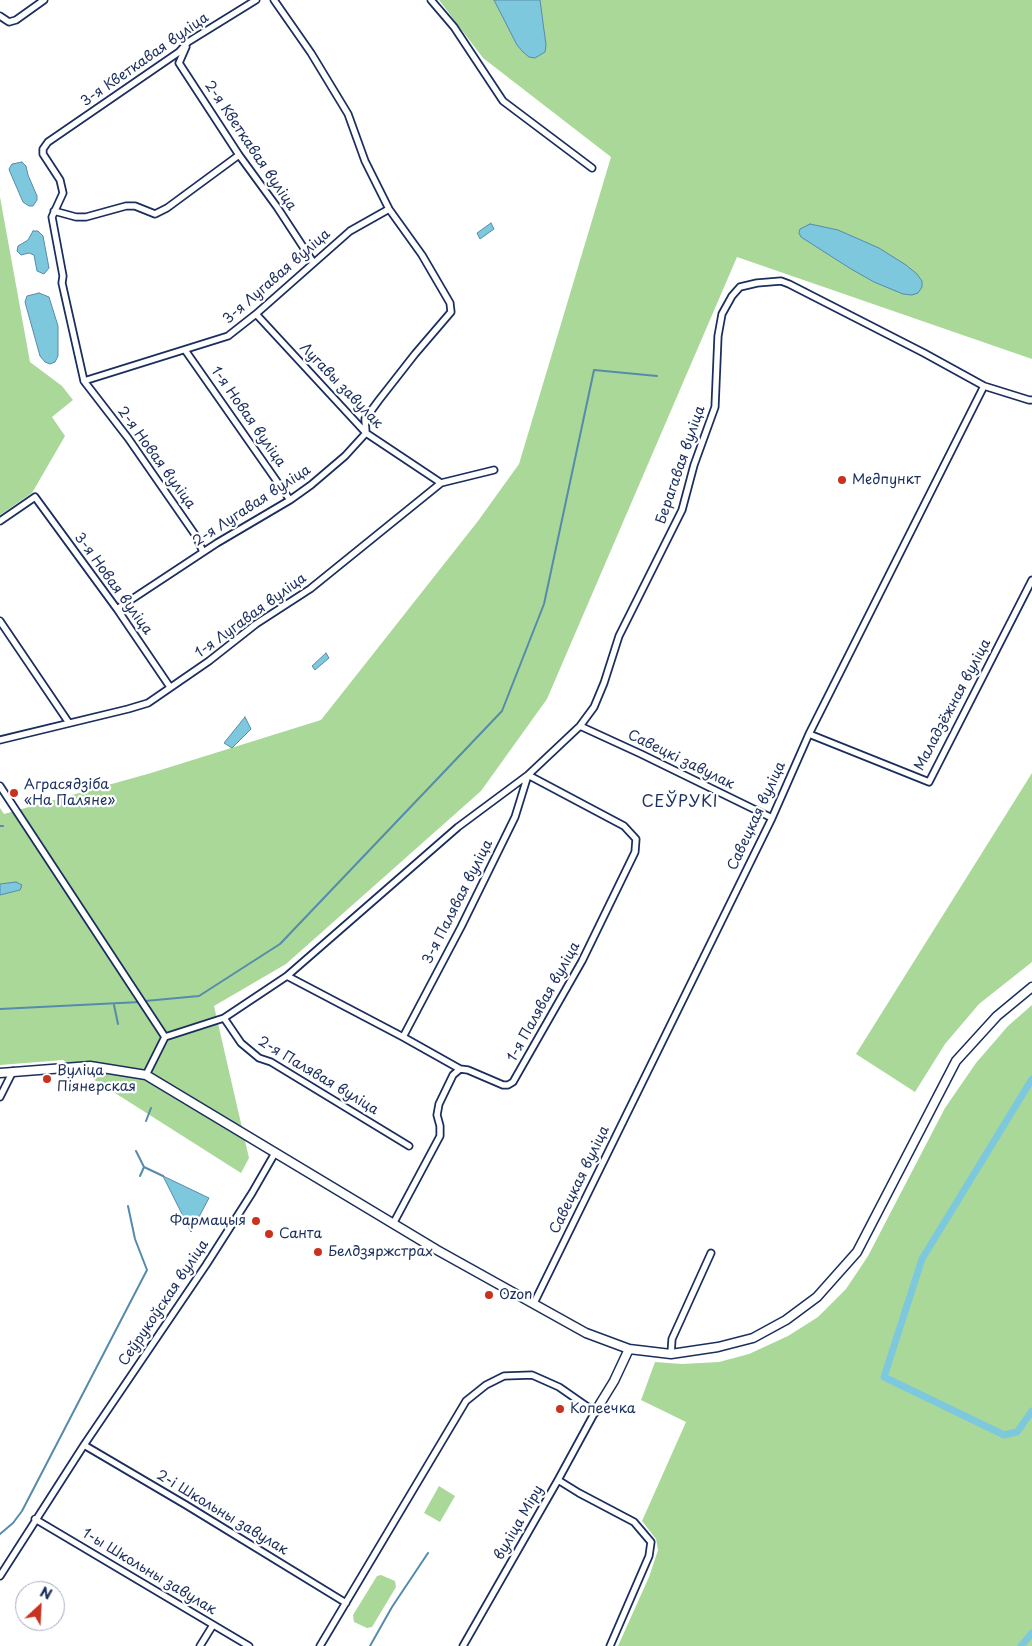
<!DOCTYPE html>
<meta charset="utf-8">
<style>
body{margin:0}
#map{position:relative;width:1032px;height:1646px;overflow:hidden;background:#fff;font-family:"Playpen Sans",sans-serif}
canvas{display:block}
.north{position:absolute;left:15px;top:1581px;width:50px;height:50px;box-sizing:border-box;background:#fff;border:1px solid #a4acbf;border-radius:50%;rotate:25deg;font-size:14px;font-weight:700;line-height:20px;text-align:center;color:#1b2f5e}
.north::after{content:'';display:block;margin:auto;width:18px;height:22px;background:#c8321e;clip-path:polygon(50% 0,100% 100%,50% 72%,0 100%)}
</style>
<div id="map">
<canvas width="1032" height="1646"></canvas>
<div class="north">N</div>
</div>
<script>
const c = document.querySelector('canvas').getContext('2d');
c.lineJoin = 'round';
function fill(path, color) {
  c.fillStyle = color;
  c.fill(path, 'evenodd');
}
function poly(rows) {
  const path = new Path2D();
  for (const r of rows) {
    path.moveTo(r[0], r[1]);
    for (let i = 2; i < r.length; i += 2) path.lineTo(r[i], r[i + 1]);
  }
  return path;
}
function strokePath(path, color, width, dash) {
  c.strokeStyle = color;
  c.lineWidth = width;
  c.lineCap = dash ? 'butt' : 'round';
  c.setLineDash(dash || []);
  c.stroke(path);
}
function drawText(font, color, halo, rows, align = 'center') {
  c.font = font + ' "Playpen Sans",sans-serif';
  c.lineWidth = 4.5;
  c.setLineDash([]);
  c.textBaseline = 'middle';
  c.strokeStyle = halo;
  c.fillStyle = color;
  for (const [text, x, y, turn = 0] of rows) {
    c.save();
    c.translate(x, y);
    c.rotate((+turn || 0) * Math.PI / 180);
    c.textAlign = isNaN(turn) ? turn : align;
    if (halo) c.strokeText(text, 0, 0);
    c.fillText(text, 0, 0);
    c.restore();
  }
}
fill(poly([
 [439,0,1032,0,1032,359,737,257,547,699,481,791,286,964,214,1006,249,1158,241,1173,63,1060,0,1065,0,808,4,814,151,773,321,720,478,521,519,464,611,157,483,58],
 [0,197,30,362,62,386,73,400,52,417,65,436,32,493,0,515],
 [1032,773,1032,962,979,1004,945,1044,915,1092,856,1054],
 [1032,1005,1032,1646,618,1646,649,1577,658,1550,656,1539,642,1521,686,1422,641,1400,655,1362,682,1364,719,1362,749,1354,788,1336,818,1317,846,1289,868,1256,945,1108,976,1063,1008,1026],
 [439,1486,455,1496,440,1522,424,1513],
 [381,1575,395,1581,396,1587,372,1627,367,1628,354,1622,353,1615,377,1576]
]), '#aad898');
const water = poly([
 [494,0,540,0,546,45,545,52,535,58,529,57,523,52,517,45,494,0],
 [22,162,26,166,28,175,37,196,37,200,33,206,29,206,23,202,10,172,9,169,12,164,22,162],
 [491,223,494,229,480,239,477,233,491,223],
 [810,224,838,230,879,248,906,265,917,274,922,281,922,287,918,293,912,295,903,294,874,282,851,269,801,237,799,233,800,229,810,224],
 [33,231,38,231,43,236,49,268,44,274,37,271,34,255,29,253,21,255,17,251,18,246,28,240,33,231],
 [39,293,49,297,58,326,58,356,55,362,50,364,45,362,40,356,25,302,27,296,39,293],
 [326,653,329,658,315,670,312,666,326,653],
 [245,717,251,729,232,748,224,743,245,717],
 [16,882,22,885,20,890,0,895,0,884,16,882],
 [163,1176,209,1198,191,1232,163,1176]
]);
fill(water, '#7ec8de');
strokePath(water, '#568bab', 1);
strokePath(poly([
 [0,826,3,826],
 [145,1001,199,996,280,944,502,711,544,604,594,370,657,376],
 [114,1005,118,1024],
 [0,1009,140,1002],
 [146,1121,151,1108],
 [136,1151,144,1167,163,1176],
 [140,1176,144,1167],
 [0,1534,13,1523,22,1511,147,1270,135,1239,128,1206],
 [370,1646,392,1607,428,1553]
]), '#568bab', 2);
strokePath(poly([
 [1032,1079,922,1259,884,1377,1004,1435,1017,1432,1032,1411],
 [1021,1646,1032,1633]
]), '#7ec8de', 7);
const minor = poly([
 [256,0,188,42,179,52,48,142,43,149,43,154,60,180,63,193,52,217,63,276,62,283,84,381,228,336,256,314,350,231,389,209],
 [431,0,454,27,503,101,592,168],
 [0,16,9,22,16,20,44,0],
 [186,47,179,63,239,155,277,207,313,262],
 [54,211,76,217,86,217,126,206,135,206,155,214,167,208,239,155],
 [256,314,366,433,441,483],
 [185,350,290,500],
 [84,381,128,438,196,536,203,552],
 [0,521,35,497,117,609,170,687],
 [117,609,217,543,290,500,311,485,345,456,366,433,365,419,379,400,415,354,451,312,450,303,422,255,389,209,365,161,348,114,311,53,274,0],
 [0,621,69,723],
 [580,726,641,754,772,818],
 [809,734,929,782,1032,580],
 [0,740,128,709,148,703,209,661,256,624,310,589,441,483,494,470],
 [0,786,165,1037,146,1075],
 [287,976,403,1037,460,1069],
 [224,1018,241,1043,259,1058,271,1062,409,1146],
 [165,1037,224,1018,287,976,458,827,528,775,580,726,594,707,604,683,619,636,682,510,694,465,715,407,718,336,722,314,732,296,740,287,757,283,781,281,789,284,924,353,984,386,1029,400,1032,400],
 [0,1097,13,1071],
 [393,1224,440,1136,440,1126,437,1115,439,1104,453,1075,460,1069,468,1070,503,1085,508,1085,513,1082,582,961,635,852,636,839,624,826,528,775,515,817,461,927,403,1037],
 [534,1303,772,818,809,734,984,386],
 [671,1354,672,1339,711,1253],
 [84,1445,186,1505,346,1603],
 [558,1480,579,1493,634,1522,651,1542,649,1556,610,1646],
 [35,1519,249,1646],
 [0,1576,84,1445,206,1265,252,1193,275,1153],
 [200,1646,213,1625],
 [320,1646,466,1401,486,1385,504,1376,532,1375,559,1387,595,1412,558,1480,463,1646]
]);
const tertiary = poly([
 [0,1073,90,1066,146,1075,437,1250,586,1333,629,1349,671,1354,718,1347,753,1338,786,1320,817,1297,857,1252,956,1061,997,1016,1032,987],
 [595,1412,614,1381,629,1349]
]);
strokePath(minor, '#1b2f5e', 9);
strokePath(tertiary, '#1b2f5e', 11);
strokePath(minor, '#fff', 5.5);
strokePath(tertiary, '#fff', 8);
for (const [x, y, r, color] of [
 [842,480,5,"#c8321e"],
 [14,793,5,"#c8321e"],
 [47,1079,5,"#c8321e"],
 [256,1221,5,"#c8321e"],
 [269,1234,5,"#c8321e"],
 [318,1252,5,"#c8321e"],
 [489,1295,5,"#c8321e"],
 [560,1409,5,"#c8321e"]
]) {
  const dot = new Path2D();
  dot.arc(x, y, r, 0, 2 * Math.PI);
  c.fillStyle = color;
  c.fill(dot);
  strokePath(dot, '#fff', 2);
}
drawText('14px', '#1b2f5e', '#fff', [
 ["3-я Кветкавая вуліца",145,60,-35],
 ["2-я Кветкавая вуліца",250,146,56],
 ["3-я Лугавая вуліца",277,277,-41],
 ["Лугавы завулак",341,386,46],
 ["1-я Новая вуліца",248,417,55],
 ["2-я Новая вуліца",156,458,54],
 ["Берагавая вуліца",681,465,-71],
 ["2-я Лугавая вуліца",252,506,-33],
 ["3-я Новая вуліца",113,584,54],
 ["1-я Лугавая вуліца",251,616,-36],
 ["Маладзёжная вуліца",953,705,-62],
 ["Савецкі завулак",681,760,26],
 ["Савецкая вуліца",757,816,-65],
 ["3-я Палявая вуліца",458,902,-63],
 ["1-я Палявая вуліца",544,1002,-61],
 ["2-я Палявая вуліца",318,1076,31],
 ["Савецкая вуліца",580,1180,-64],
 ["Сеўрукоўская вуліца",164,1303,-56],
 ["2-і Школьны завулак",222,1513,31],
 ["вуліца Міру",519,1523,-60],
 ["1-ы Школьны завулак",149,1572,31]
]);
drawText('14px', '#1b2f5e', '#fff', [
 ["Медпункт",852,480],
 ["Аграсядзіба",24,785],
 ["«На Паляне»",24,801],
 ["Вуліца",57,1071],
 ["Піянерская",57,1087],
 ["Фармацыя",246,1221,"right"],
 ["Санта",279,1234],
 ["Белдзяржстрах",328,1252],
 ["Ozon",499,1295],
 ["Копеечка",570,1409]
], 'left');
c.letterSpacing = '1px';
drawText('16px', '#1b2f5e', '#fff', [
 ["СЕЎРУКІ",680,803]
]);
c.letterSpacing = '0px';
</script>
